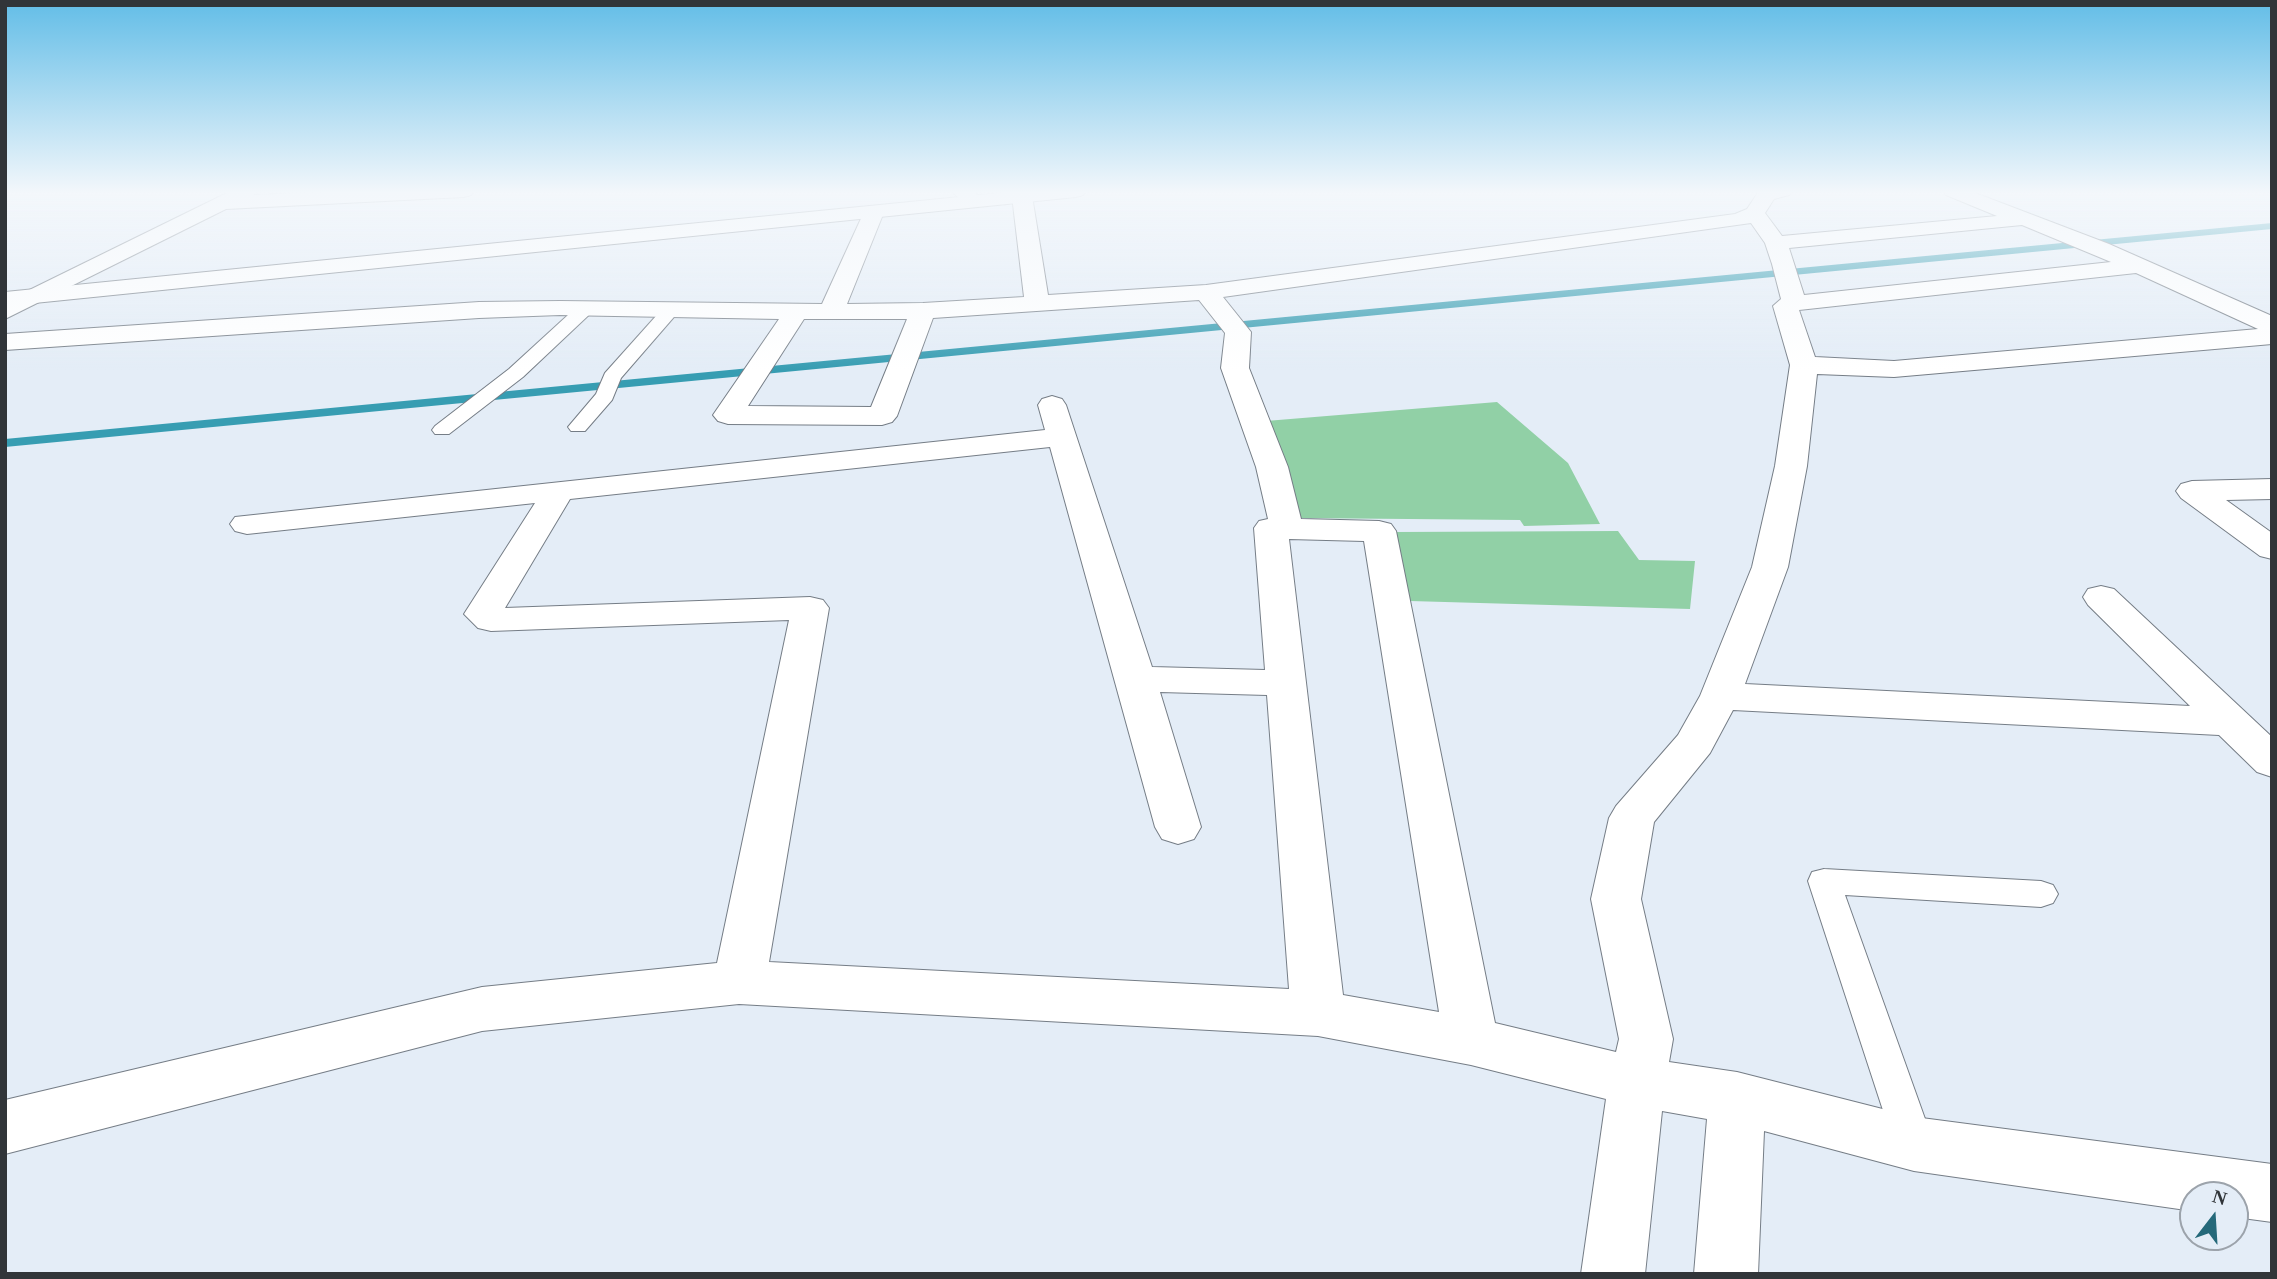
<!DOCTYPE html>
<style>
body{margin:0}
#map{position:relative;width:2277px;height:1279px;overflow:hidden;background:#e4edf7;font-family:"Times New Roman",serif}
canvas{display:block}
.frame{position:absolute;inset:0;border:7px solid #313539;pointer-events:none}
.north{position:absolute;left:2179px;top:1181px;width:70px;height:70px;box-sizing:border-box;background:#e4edf7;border:2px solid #9ca3ab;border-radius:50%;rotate:17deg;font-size:19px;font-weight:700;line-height:28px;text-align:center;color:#313539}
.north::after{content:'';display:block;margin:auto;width:24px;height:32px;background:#25697a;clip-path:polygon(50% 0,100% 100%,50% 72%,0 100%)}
</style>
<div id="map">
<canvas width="2277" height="1279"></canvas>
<div class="frame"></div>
<div class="north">N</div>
</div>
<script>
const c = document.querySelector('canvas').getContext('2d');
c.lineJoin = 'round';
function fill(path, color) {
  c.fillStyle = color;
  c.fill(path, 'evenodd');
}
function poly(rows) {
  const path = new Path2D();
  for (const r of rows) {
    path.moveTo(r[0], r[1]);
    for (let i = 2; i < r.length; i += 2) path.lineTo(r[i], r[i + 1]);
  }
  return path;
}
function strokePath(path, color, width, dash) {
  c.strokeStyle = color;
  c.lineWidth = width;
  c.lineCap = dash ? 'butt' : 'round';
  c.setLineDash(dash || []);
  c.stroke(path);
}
fill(poly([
 [1497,402,1568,463,1600,524,1524,526,1520,520,1296,518,1266,421],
 [1618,531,1639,560,1695,561,1690,609,1410,601,1396,532]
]), '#91d0a6');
fill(poly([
 [2272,223,2272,229,5,447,5,439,2272,223]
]), '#379db2');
const service = poly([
 [586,303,592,304,594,308,592,312,523,377,449,434,435,434,432,430,435,426,509,369,580,304,586,303],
 [671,305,680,310,621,378,612,400,585,431,571,431,568,427,596,394,605,373,665,306,671,305],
 [1824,869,2041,881,2053,885,2058,894,2053,903,2041,907,1845,895,1934,1144,1928,1157,1914,1163,1900,1157,1894,1144,1808,881,1812,872,1824,869]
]);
const minor = poly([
 [231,191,256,191,253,195,349,191,474,191,471,195,464,197,226,209,5,319,5,302,231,191],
 [951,191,973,191,984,201,981,205,967,205,951,191],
 [1019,191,1029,192,1032,196,1048,295,1206,285,1735,214,1747,209,1759,191,1792,191,1789,195,1774,199,1765,213,1782,236,1997,216,1946,195,1943,191,1970,191,2109,244,2272,316,2272,344,1894,377,1817,374,1807,466,1788,567,1745,684,2190,706,2088,605,2083,597,2088,589,2101,586,2114,589,2272,737,2272,777,2257,772,2219,735,1733,710,1710,753,1654,822,1641,899,1673,1039,1669,1062,1737,1072,1914,1117,2272,1164,2272,1222,2235,1217,2235,1195,2193,1195,2193,1211,1914,1171,1764,1131,1758,1274,1694,1274,1707,1119,1662,1111,1645,1274,1581,1274,1606,1099,1471,1065,1318,1036,739,1004,482,1031,5,1154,5,1100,482,987,717,963,789,620,491,631,478,628,464,614,535,503,247,534,235,531,230,524,235,517,1045,430,1038,405,1042,399,1052,396,1062,399,1066,405,1152,667,1265,670,1254,528,1259,521,1268,519,1256,467,1221,368,1225,333,1199,300,933,318,897,416,892,422,882,425,728,424,718,421,713,415,779,319,560,315,479,318,5,350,5,334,479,302,560,301,822,304,864,212,867,208,874,206,881,208,884,212,847,304,923,303,1024,297,1012,196,1019,191],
 [1751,223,1765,243,1772,264,1781,299,1773,306,1790,365,1775,466,1752,567,1700,696,1678,735,1616,806,1609,818,1591,899,1619,1039,1616,1052,1495,1023,1396,531,1391,524,1379,521,1301,519,1288,467,1249,368,1251,332,1223,297,1751,223],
 [2022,225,2111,262,1804,295,1789,248,2022,225],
 [2136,273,2258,329,1894,361,1815,357,1799,310,2136,273],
 [804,319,907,319,871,407,748,406,804,319],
 [1050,447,1155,827,1162,839,1178,844,1194,839,1201,827,1160,692,1267,695,1289,989,769,962,829,608,823,600,810,597,505,608,570,499,1050,447],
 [1289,539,1364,541,1439,1012,1343,995,1289,539],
 [2272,479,2272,499,2226,500,2272,533,2272,559,2260,556,2181,498,2176,491,2181,484,2192,481,2272,479]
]);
const primary = poly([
 [1020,191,1086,191,1083,195,1076,197,5,306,5,292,1020,191]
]);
strokePath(service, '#757d86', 2);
strokePath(minor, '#757d86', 2);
strokePath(primary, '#757d86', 2);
fill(service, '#fff');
fill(minor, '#fff');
fill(primary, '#fff');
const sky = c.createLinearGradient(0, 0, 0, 370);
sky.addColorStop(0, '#62bde7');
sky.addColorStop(0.52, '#f3f7fb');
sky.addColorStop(1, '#f3f7fb00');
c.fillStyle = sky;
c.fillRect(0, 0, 2277, 370);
</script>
